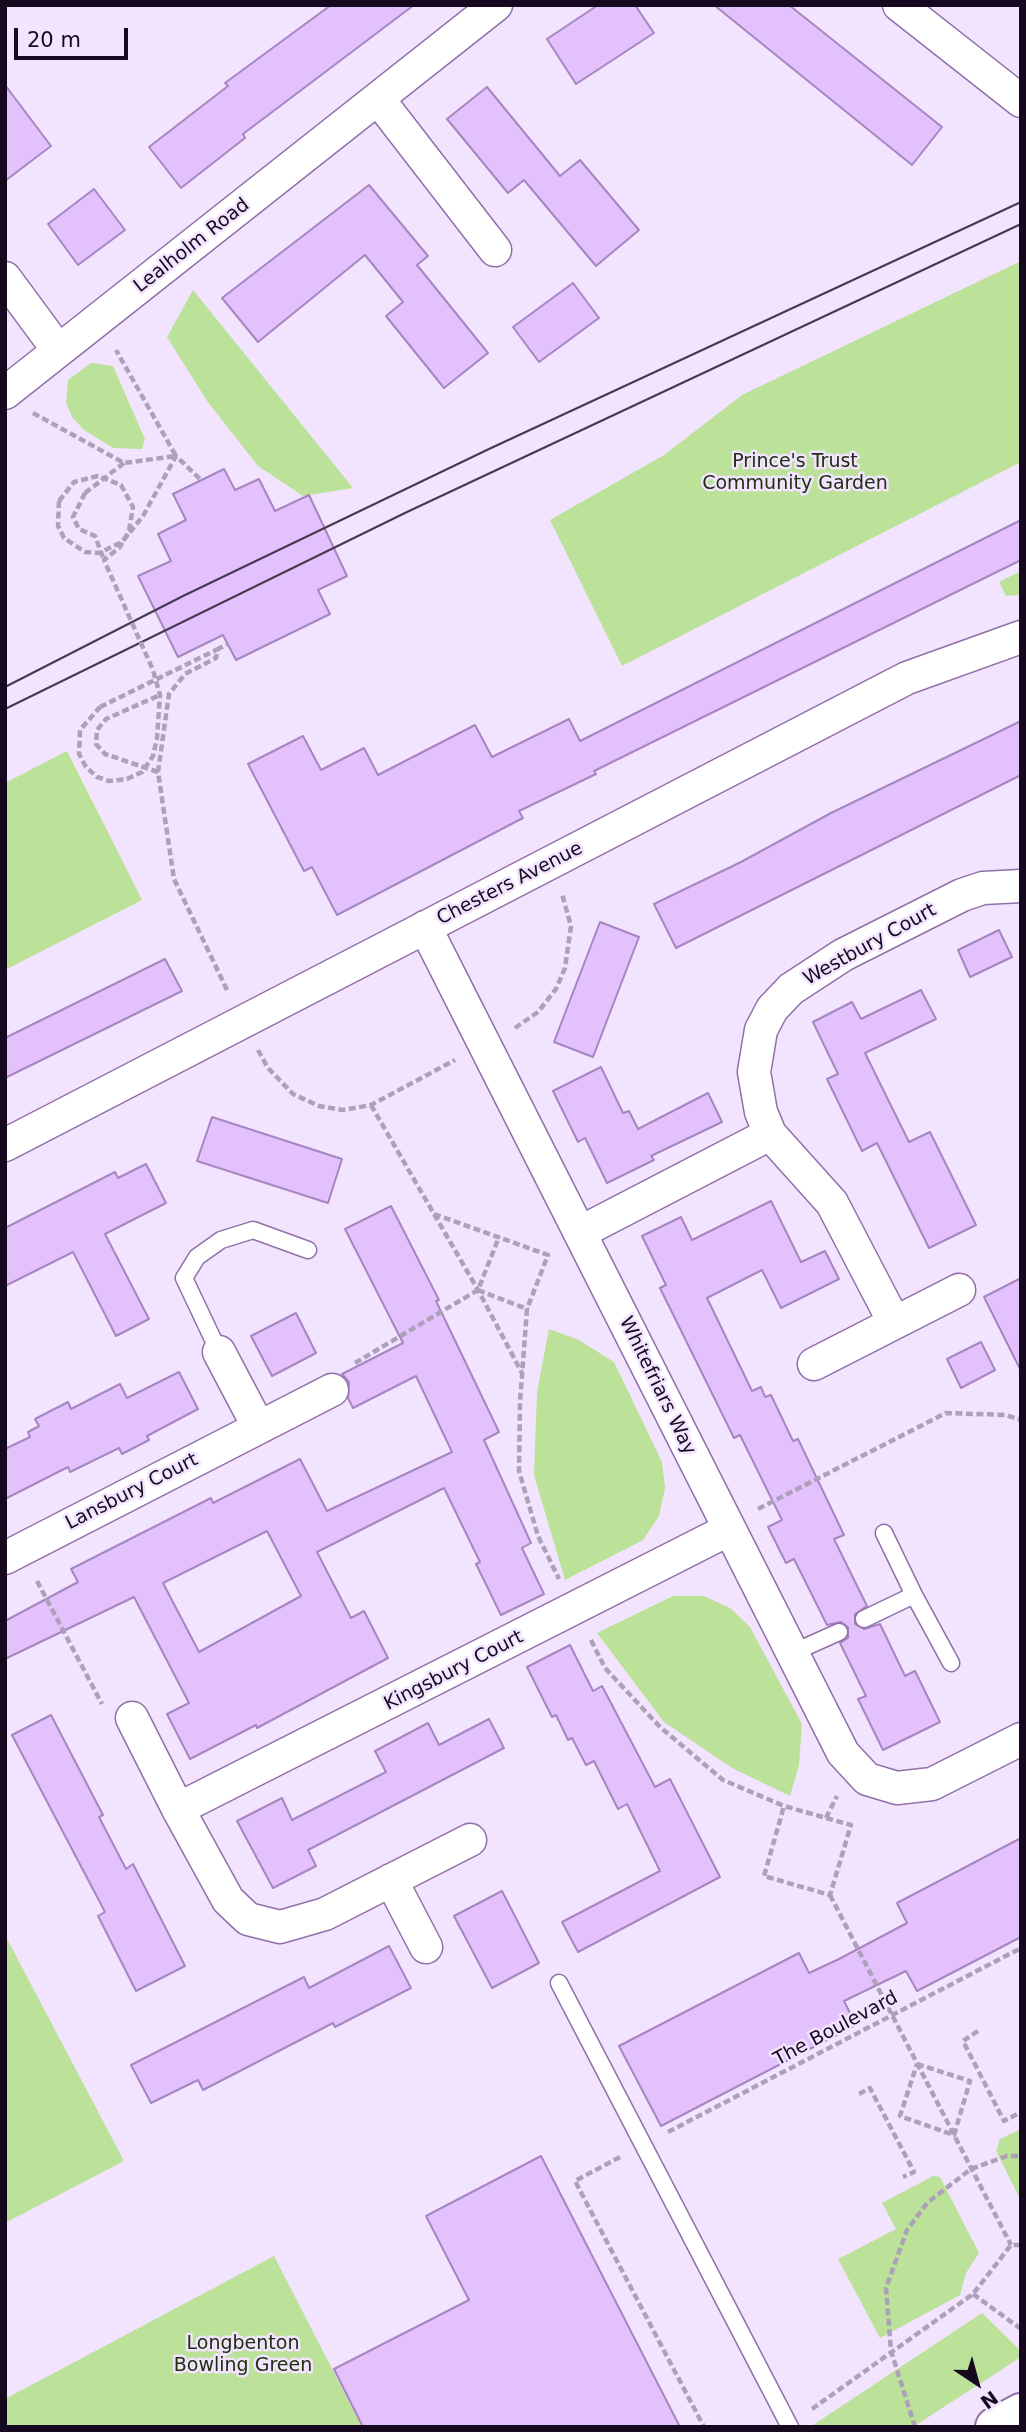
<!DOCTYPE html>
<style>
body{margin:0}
#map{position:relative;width:1026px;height:2432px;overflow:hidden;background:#f2e4fe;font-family:"DejaVu Sans",sans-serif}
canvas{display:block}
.frame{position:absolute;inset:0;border:7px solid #16091f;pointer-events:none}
.north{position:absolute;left:942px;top:2348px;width:70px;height:70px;-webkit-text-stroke:5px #f2e4fe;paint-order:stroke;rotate:144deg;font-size:19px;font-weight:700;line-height:28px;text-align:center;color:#16091f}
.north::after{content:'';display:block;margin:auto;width:24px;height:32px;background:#16091f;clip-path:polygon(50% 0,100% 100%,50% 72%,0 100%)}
.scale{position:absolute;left:14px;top:28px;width:114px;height:32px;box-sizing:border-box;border:4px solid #16091f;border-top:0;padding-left:9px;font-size:21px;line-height:24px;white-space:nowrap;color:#16091f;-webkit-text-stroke:5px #f2e4fe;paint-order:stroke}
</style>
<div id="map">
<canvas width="1026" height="2432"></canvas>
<div class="frame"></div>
<div class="north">N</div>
<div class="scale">20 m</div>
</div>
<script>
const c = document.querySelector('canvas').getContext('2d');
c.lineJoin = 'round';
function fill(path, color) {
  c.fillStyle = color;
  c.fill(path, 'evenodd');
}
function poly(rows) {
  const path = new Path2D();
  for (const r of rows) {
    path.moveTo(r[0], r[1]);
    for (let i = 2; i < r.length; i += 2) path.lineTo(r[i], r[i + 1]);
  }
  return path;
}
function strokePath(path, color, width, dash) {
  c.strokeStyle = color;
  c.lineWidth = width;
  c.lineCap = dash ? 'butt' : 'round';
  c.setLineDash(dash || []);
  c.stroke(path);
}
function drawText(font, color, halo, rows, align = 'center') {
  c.font = font + ' "DejaVu Sans",sans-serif';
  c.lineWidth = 5;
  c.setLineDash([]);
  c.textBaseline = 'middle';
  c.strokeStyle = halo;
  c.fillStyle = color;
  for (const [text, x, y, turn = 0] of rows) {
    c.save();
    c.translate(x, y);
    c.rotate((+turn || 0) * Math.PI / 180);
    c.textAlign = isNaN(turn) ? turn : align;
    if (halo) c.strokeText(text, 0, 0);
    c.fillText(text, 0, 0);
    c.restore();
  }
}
fill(poly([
 [1021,261,1021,462,622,666,550,520,664,455,742,395],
 [193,290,353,488,303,496,258,466,207,401,167,337],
 [91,363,113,366,145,439,142,449,113,448,84,430,72,417,66,402,68,380],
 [1021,571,1021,595,1006,596,999,582],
 [67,751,142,900,5,970,5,783],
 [549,1329,579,1340,614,1362,662,1462,665,1488,659,1516,643,1540,565,1580,534,1475,537,1392],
 [673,1596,704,1596,730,1608,750,1627,802,1724,799,1765,790,1796,732,1768,664,1722,597,1633],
 [5,1935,124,2161,5,2223],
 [1021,2129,1021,2201,996,2151,1000,2139],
 [933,2176,940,2177,979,2253,966,2273,960,2295,880,2338,838,2259,896,2229,882,2203],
 [274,2256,362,2427,5,2427,5,2399],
 [982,2313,1021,2351,1021,2357,913,2427,810,2427]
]), '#bce198');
const building = poly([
 [331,5,414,5,243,134,245,138,181,188,149,147,228,86,225,83,331,5],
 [598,5,635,5,654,33,576,84,547,39,598,5],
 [714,5,789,5,942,127,912,165,714,5],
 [5,85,51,146,5,181,5,85],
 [487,87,560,176,580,160,639,230,596,266,524,180,508,193,447,119,487,87],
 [369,185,428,256,417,265,488,353,444,388,386,316,403,302,365,255,258,342,222,298,369,185],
 [94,189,125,230,78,265,48,224,94,189],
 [573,283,599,318,539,362,513,327,573,283],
 [224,469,235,490,259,479,275,511,309,495,347,576,318,590,330,614,236,660,223,635,178,657,138,576,171,561,158,534,186,520,173,494,224,469],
 [1021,520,1021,560,594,771,596,774,519,811,523,818,337,915,312,867,304,871,248,764,303,736,321,770,364,748,378,775,475,725,492,757,569,719,580,741,1021,520],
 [1021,721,1021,775,676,948,654,904,741,862,831,813,1021,721],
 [600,922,639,937,593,1057,554,1042,600,922],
 [999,930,1012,957,970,977,958,950,999,930],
 [165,959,182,991,5,1078,5,1038,165,959],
 [921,990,936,1019,865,1053,909,1142,930,1132,976,1225,929,1248,877,1143,862,1151,827,1079,838,1074,813,1022,852,1002,861,1019,921,990],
 [601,1067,623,1113,629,1111,638,1129,708,1093,722,1122,651,1156,654,1160,607,1183,585,1138,578,1142,553,1091,601,1067],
 [212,1117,342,1159,328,1203,197,1161,212,1117],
 [146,1164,166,1203,105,1234,149,1319,116,1336,73,1252,5,1286,5,1228,115,1172,118,1178,146,1164],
 [771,1201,801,1262,825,1251,839,1279,781,1308,762,1270,707,1298,752,1391,761,1387,765,1397,771,1395,793,1441,798,1439,844,1535,834,1539,867,1606,855,1614,855,1624,864,1629,880,1624,905,1676,915,1671,940,1722,883,1750,858,1699,866,1696,840,1643,848,1638,848,1627,841,1622,827,1625,794,1559,786,1563,768,1527,782,1520,740,1435,734,1438,660,1288,666,1285,642,1236,681,1217,692,1240,771,1201],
 [391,1206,439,1300,436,1301,499,1432,484,1440,531,1543,522,1548,544,1594,501,1615,476,1564,480,1562,444,1488,317,1552,351,1618,364,1611,388,1658,257,1728,256,1725,190,1759,167,1714,189,1703,134,1597,5,1659,5,1621,78,1582,71,1569,211,1498,213,1503,300,1459,327,1511,452,1452,416,1376,353,1408,348,1398,349,1382,342,1374,403,1343,345,1229,391,1206],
 [267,1531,301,1596,199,1652,163,1583,267,1531],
 [1021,1278,1021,1371,984,1297,1021,1278],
 [296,1313,316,1353,272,1376,251,1336,296,1313],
 [981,1342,995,1370,961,1388,947,1359,981,1342],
 [179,1372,198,1409,147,1436,149,1440,122,1454,119,1448,70,1472,68,1467,5,1499,5,1449,30,1437,28,1432,39,1426,35,1419,68,1402,71,1409,120,1384,127,1398,179,1372],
 [570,1645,593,1691,602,1686,655,1787,670,1779,720,1877,578,1952,562,1922,660,1871,627,1804,618,1809,594,1761,586,1765,572,1738,568,1740,556,1715,552,1717,527,1667,570,1645],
 [51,1715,103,1815,99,1817,126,1869,133,1864,185,1966,136,1991,98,1916,105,1912,12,1735,51,1715],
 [489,1719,504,1748,308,1850,316,1866,273,1888,237,1821,282,1798,292,1820,386,1772,375,1751,428,1723,439,1745,489,1719],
 [1021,1838,1021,1937,917,1991,906,1971,844,2001,856,2025,661,2126,619,2046,799,1953,809,1973,839,1959,907,1923,897,1903,1021,1838],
 [502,1891,539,1963,492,1988,454,1916,502,1891],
 [389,1946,411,1988,335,2027,333,2023,203,2090,198,2080,151,2103,131,2065,304,1977,309,1988,389,1946],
 [541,2156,680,2427,363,2427,334,2369,469,2300,426,2216,541,2156]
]);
fill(building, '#e3c1fd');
strokePath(building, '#a785c1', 2);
const lane = poly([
 [219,1352,184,1278,197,1257,221,1240,253,1230,308,1250],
 [884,1533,914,1595],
 [864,1619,914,1595,951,1663],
 [792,1653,839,1632],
 [559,1983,790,2427]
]);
const street = poly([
 [899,5,1021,101],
 [379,100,495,250],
 [5,278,58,350],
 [5,393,496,5],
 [425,927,843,1753,867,1779,897,1788,932,1784,1021,1739],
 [5,1145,907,678,1021,637],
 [581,1232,770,1134],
 [894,1322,832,1203,770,1134,761,1112,754,1072,761,1030,772,1009,791,989,843,955,962,895,983,888,1021,886],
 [219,1352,258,1426],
 [814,1364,959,1290],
 [5,1558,332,1390],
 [132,1718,178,1809],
 [470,1840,325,1914,280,1927,248,1919,228,1900,178,1809,728,1530],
 [391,1880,426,1947]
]);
const secondary = poly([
 [995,2427,1021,2413]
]);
strokePath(lane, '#916fa9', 19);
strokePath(street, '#916fa9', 35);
strokePath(secondary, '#916fa9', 42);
strokePath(poly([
 [33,413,124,463,176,456,116,350],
 [85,493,124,463],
 [59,501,58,526,64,538,85,552,99,553,122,542,143,516,176,456,201,480],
 [100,707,218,649],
 [158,772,105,754,96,744,97,730,106,719,160,695],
 [227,990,174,879,158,772,169,694,185,674,216,658,218,649,228,644],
 [515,1028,538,1012,556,989,565,968,571,926,562,894],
 [258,1050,268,1068,293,1094,319,1106,343,1110,371,1105,455,1060],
 [371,1105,478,1290,522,1373],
 [434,1214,548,1255,527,1309],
 [478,1290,527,1309,520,1402,519,1471,538,1536,559,1579],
 [355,1363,478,1290,499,1237],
 [758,1509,946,1413,1006,1415,1021,1420],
 [37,1581,102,1704],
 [591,1640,605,1668,660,1727,723,1780,784,1806,851,1825,830,1895,764,1876,784,1806],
 [826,1818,837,1796],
 [830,1895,1011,2245],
 [978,2031,963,2041,1004,2121,1021,2112],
 [917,2064,970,2081,954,2135,900,2116,917,2064],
 [859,2094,870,2088,914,2172,903,2177],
 [668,2132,1021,1948],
 [620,2157,575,2181,704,2427],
 [973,2294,1021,2329],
 [812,2409,973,2294,1011,2245,1021,2245],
 [915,2427,891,2351,886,2288,907,2230,927,2203,971,2169,1007,2156,1021,2156]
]), '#ada0b9', 4.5, [7, 3.5]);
strokePath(lane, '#fff', 16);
strokePath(street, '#fff', 32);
strokePath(secondary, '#fff', 38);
strokePath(poly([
 [5,687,183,596,489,449,1021,202],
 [5,709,407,512,1021,224]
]), '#45384f', 2);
strokePath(poly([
 [85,493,73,517,79,529,95,536,104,560],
 [59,501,74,482,98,476,121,485,133,507,129,531,120,547,104,560,153,670,160,695,157,738,153,756,142,772,127,779,109,781,97,777,86,767,79,754,80,730,100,707]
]), '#ada0b9', 4.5, [7, 3.5]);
drawText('19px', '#16091f', '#f2e4fe', [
 ["Lealholm Road",192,246,-38],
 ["Chesters Avenue",510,884,-27],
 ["Westbury Court",870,945,-29],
 ["Whitefriars Way",657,1386,64],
 ["Lansbury Court",132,1492,-27],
 ["Kingsbury Court",454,1671,-27],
 ["The Boulevard",836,2029,-28]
]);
drawText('19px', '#202f0f', '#f2e4fe', [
 ["Prince's Trust",795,462],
 ["Community Garden",795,484],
 ["Longbenton",243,2344],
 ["Bowling Green",243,2366]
]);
</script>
